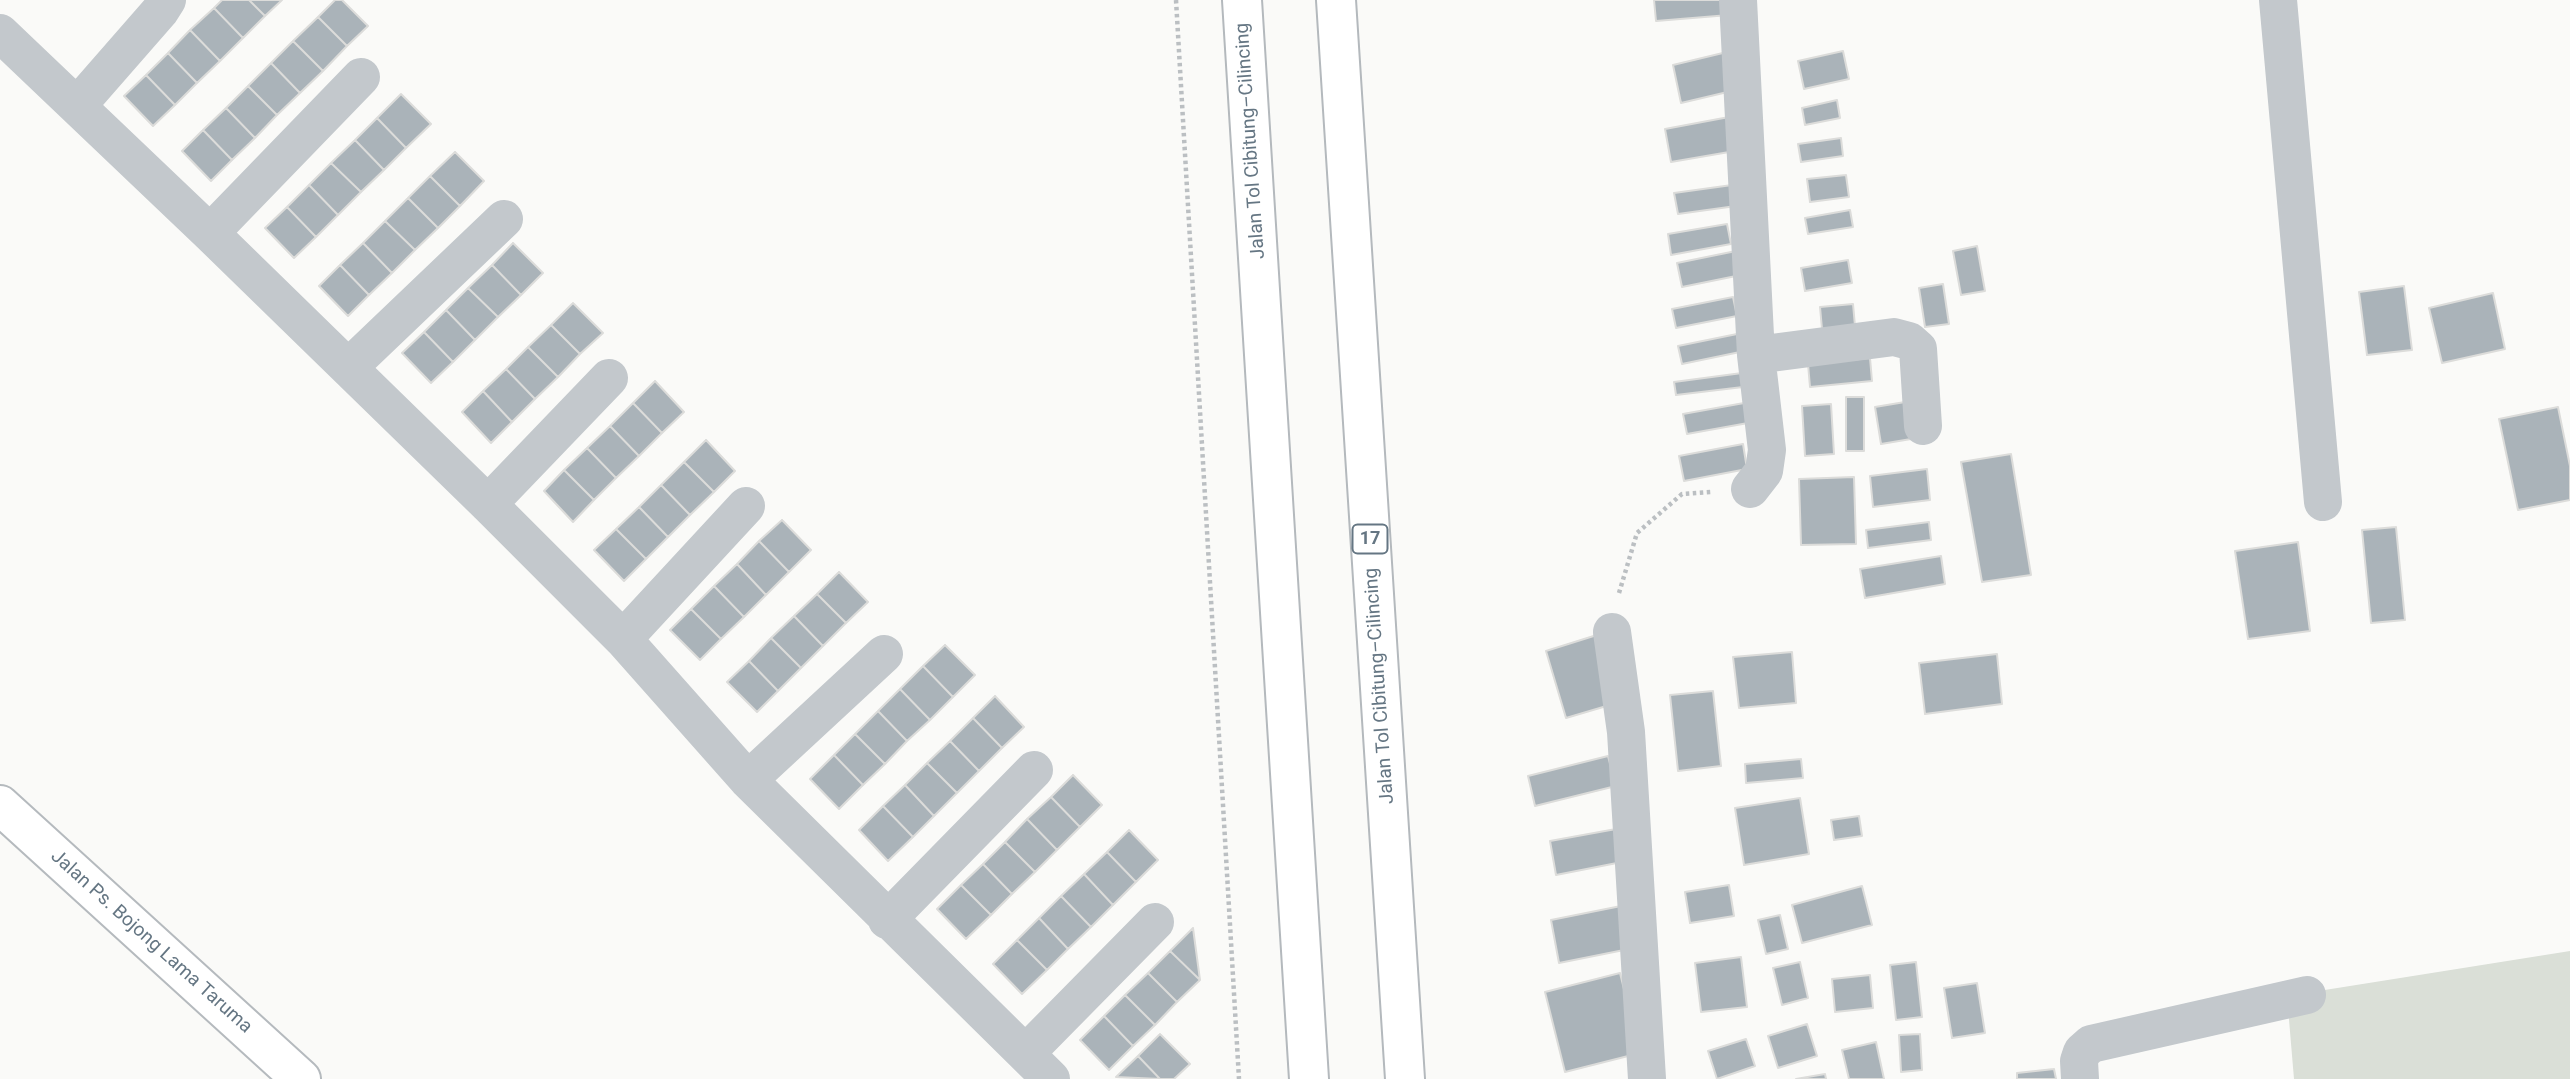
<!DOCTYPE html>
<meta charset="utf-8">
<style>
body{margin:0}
canvas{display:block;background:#fafaf8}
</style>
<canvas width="2570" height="1079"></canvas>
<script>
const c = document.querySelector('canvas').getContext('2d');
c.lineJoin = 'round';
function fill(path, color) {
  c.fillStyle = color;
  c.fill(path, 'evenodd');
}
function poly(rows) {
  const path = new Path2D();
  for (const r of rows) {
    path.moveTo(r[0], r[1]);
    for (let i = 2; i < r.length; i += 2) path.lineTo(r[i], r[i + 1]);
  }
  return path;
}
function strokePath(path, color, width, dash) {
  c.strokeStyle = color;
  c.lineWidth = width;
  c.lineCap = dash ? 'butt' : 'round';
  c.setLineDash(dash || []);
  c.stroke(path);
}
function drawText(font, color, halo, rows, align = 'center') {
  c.font = font + ' Roboto,sans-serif';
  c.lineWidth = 7;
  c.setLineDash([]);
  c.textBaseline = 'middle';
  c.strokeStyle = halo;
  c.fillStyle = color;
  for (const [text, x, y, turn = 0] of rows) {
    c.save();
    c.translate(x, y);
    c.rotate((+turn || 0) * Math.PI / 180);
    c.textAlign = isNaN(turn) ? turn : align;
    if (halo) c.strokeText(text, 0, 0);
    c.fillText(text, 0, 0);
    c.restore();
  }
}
fill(poly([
 [2570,951,2570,1079,2294,1079,2287,996]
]), '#dadfd7');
const building = poly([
 [222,0,249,0,265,16,243,38,214,8,222,0],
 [249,0,282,0,265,16,249,0],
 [335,0,342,0,368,26,347,46,318,17,335,0],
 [1654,0,1728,0,1729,15,1656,21,1654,0],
 [214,8,243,38,220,61,190,30,214,8],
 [318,17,347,46,323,71,293,41,318,17],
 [190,30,220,61,197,83,168,53,190,30],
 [293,41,323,71,300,93,271,63,293,41],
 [1843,51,1849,79,1804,89,1798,61,1843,51],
 [1727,52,1736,90,1681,103,1673,65,1727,52],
 [168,53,197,83,175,105,146,75,168,53],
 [271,63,300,93,277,115,248,86,271,63],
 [146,75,175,105,153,126,124,96,146,75],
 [248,86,277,115,255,138,226,108,248,86],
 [401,94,431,124,406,148,377,118,401,94],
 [1837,100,1840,118,1805,125,1802,108,1837,100],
 [226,108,255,138,232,160,203,130,226,108],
 [1729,117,1735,151,1671,162,1665,129,1729,117],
 [377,118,406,148,384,170,355,140,377,118],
 [203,130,232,160,211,181,182,151,203,130],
 [1841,138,1843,156,1801,162,1798,144,1841,138],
 [355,140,384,170,361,192,331,163,355,140],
 [455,152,484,181,460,206,430,176,455,152],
 [331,163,361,192,338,215,309,185,331,163],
 [1846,175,1849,197,1810,202,1807,179,1846,175],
 [430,176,460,206,438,228,408,198,430,176],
 [309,185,338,215,316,237,287,207,309,185],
 [1732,185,1736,206,1678,214,1674,193,1732,185],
 [408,198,438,228,415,250,385,221,408,198],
 [287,207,316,237,294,258,265,228,287,207],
 [1850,210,1853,227,1808,234,1805,218,1850,210],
 [385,221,415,250,392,273,363,243,385,221],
 [1727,224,1731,244,1671,255,1668,234,1727,224],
 [363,243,392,273,369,295,340,265,363,243],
 [513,243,543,273,521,295,492,265,513,243],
 [1977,246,1985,291,1961,295,1953,251,1977,246],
 [1736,251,1741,275,1682,287,1677,263,1736,251],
 [1848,260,1852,283,1805,291,1801,268,1848,260],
 [340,265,369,295,348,316,319,286,340,265],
 [492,265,521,295,498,317,468,288,492,265],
 [1943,284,1949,324,1925,327,1919,288,1943,284],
 [2404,286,2412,350,2367,355,2359,292,2404,286],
 [468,288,498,317,475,340,446,310,468,288],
 [2493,293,2505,349,2442,363,2429,308,2493,293],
 [1733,297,1737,316,1676,328,1672,309,1733,297],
 [573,303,603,333,580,354,551,325,573,303],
 [1853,304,1855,326,1822,329,1820,307,1853,304],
 [446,310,475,340,453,362,424,332,446,310],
 [551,325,580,354,558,377,528,347,551,325],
 [424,332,453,362,431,383,402,353,424,332],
 [1737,334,1740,352,1682,364,1678,346,1737,334],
 [528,347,558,377,535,399,506,369,528,347],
 [1870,358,1872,381,1810,387,1808,364,1870,358],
 [506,369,535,399,512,422,483,391,506,369],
 [1742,373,1743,387,1676,395,1674,382,1742,373],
 [655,381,684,412,662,433,633,403,655,381],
 [483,391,512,422,491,443,462,412,483,391],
 [1846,397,1864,397,1864,451,1846,451,1846,397],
 [1905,402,1911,439,1881,444,1875,407,1905,402],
 [633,403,662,433,639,456,610,426,633,403],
 [1744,403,1748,423,1687,434,1683,414,1744,403],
 [1831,404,1834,454,1805,456,1802,406,1831,404],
 [2558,407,2570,466,2570,500,2518,510,2499,419,2558,407],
 [610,426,639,456,616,478,587,448,610,426],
 [706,440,735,471,714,492,684,462,706,440],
 [1743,444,1747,469,1684,481,1679,456,1743,444],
 [587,448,616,478,594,500,564,470,587,448],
 [2011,454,2031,575,1982,582,1961,462,2011,454],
 [684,462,714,492,690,515,661,485,684,462],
 [1927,469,1930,500,1873,507,1870,476,1927,469],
 [564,470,594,500,573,522,544,491,564,470],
 [1854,477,1856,544,1801,545,1799,479,1854,477],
 [661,485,690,515,668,537,639,507,661,485],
 [639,507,668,537,646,559,616,529,639,507],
 [782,520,811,550,789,572,759,541,782,520],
 [1929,522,1931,540,1868,548,1866,530,1929,522],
 [2396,527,2405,620,2371,623,2362,530,2396,527],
 [616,529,646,559,624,581,594,550,616,529],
 [759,541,789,572,766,595,737,564,759,541],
 [2298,542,2310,631,2248,639,2235,551,2298,542],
 [1941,556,1945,584,1865,598,1860,569,1941,556],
 [737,564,766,595,744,617,714,586,737,564],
 [839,572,868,602,846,623,817,594,839,572],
 [714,586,744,617,721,639,691,609,714,586],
 [817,594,846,623,823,646,794,616,817,594],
 [691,609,721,639,700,660,670,630,691,609],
 [794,616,823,646,801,668,771,638,794,616],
 [1600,634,1620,702,1566,718,1546,651,1600,634],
 [771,638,801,668,778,691,749,661,771,638],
 [945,645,975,675,953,697,923,666,945,645],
 [1792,652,1796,703,1739,708,1733,657,1792,652],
 [1997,654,2002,704,1925,714,1919,663,1997,654],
 [749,661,778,691,757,712,727,682,749,661],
 [923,666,953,697,930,720,900,689,923,666],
 [900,689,930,720,907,741,878,711,900,689],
 [1713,691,1721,766,1678,771,1670,695,1713,691],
 [995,696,1024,727,1002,748,973,718,995,696],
 [878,711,907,741,885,764,855,734,878,711],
 [973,718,1002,748,979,771,950,741,973,718],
 [855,734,885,764,863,785,834,755,855,734],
 [950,741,979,771,957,793,927,763,950,741],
 [834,755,863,785,839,809,810,779,834,755],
 [1608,756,1616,786,1535,806,1528,776,1608,756],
 [1801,759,1803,778,1746,783,1745,764,1801,759],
 [927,763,957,793,934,816,905,785,927,763],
 [1073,775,1102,805,1080,827,1051,797,1073,775],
 [905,785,934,816,913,837,883,806,905,785],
 [1051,797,1080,827,1057,850,1027,819,1051,797],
 [1800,798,1809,854,1744,865,1735,808,1800,798],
 [883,806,913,837,888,861,859,830,883,806],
 [1859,816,1862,836,1834,840,1831,820,1859,816],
 [1027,819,1057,850,1035,872,1005,842,1027,819],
 [1616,829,1622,862,1556,875,1550,841,1616,829],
 [1129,830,1158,860,1136,882,1107,852,1129,830],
 [1005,842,1035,872,1012,894,983,864,1005,842],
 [1107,852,1136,882,1113,905,1084,874,1107,852],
 [983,864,1012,894,991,915,961,885,983,864],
 [1084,874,1113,905,1091,927,1061,896,1084,874],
 [961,885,991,915,966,939,937,909,961,885],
 [1729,885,1734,916,1690,923,1685,892,1729,885],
 [1862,886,1872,925,1802,943,1792,905,1862,886],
 [1061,896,1091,927,1068,949,1039,918,1061,896],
 [1621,906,1629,949,1559,963,1551,920,1621,906],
 [1780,915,1788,949,1766,954,1758,920,1780,915],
 [1039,918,1068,949,1047,970,1017,940,1039,918],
 [1193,928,1200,980,1170,951,1193,928],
 [1017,940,1047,970,1022,994,993,964,1017,940],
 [1170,951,1200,980,1177,1002,1148,973,1170,951],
 [1741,957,1747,1007,1701,1012,1695,963,1741,957],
 [1800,962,1808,998,1782,1005,1773,968,1800,962],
 [1916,962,1922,1017,1896,1020,1890,965,1916,962],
 [1148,973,1177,1002,1155,1025,1125,995,1148,973],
 [1620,973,1640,1053,1565,1072,1545,992,1620,973],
 [1870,975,1873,1008,1835,1012,1832,979,1870,975],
 [1977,983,1985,1033,1952,1038,1944,988,1977,983],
 [1125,995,1155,1025,1133,1046,1104,1016,1125,995],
 [1104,1016,1133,1046,1109,1070,1080,1040,1104,1016],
 [1807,1024,1817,1056,1778,1068,1768,1036,1807,1024],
 [1160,1034,1190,1064,1174,1079,1160,1079,1138,1056,1160,1034],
 [1920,1034,1922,1070,1901,1072,1899,1035,1920,1034],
 [1746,1039,1755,1066,1717,1079,1708,1051,1746,1039],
 [1876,1042,1884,1079,1849,1079,1842,1050,1876,1042],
 [1138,1056,1160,1079,1116,1077,1138,1056],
 [2054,1069,2056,1079,2017,1079,2017,1073,2054,1069],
 [1825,1074,1826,1079,1796,1079,1825,1074]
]);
fill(building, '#aab3b9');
strokePath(building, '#dcdcda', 2);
const major = poly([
 [0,805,301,1079]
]);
const highway = poly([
 [1242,0,1309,1079],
 [1336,0,1405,1079]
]);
strokePath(major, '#b5babe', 42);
strokePath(highway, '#b4b9bd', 42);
strokePath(poly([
 [1176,0,1239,1079],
 [1619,593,1637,533,1682,494,1711,492]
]), '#bbbfc2', 4.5, [3.5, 3.5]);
strokePath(poly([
 [1738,0,1756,355,1767,450,1764,471,1750,489],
 [2278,0,2323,502],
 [0,33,210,233,488,504,623,639,748,780,1051,1079],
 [77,106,160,11,167,0],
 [210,233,361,77],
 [1756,355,1894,337,1909,341,1918,349,1923,426],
 [349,367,504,219],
 [488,504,609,378],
 [1612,632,1626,732,1647,1079],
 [623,639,746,506],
 [748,780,884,654],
 [887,920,1034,770],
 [1026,1053,1155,922],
 [2080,1079,2079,1061,2082,1052,2091,1044,2307,995]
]), '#c3c8cc', 38);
strokePath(major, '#fff', 38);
strokePath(highway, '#fff', 38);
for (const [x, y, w] of [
 [1370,539,35]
]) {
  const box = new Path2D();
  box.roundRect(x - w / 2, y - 14.5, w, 29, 5);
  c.fillStyle = '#fff';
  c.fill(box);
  strokePath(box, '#657683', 2);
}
drawText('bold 18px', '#657683', null, [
 ["17",1370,539]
]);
drawText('19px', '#657683', '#fff', [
 ["Jalan Tol Cibitung–Cilincing",1251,141,-94],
 ["Jalan Tol Cibitung–Cilincing",1380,686,-94],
 ["Jalan Ps. Bojong Lama Taruma",151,942,42]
]);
</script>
